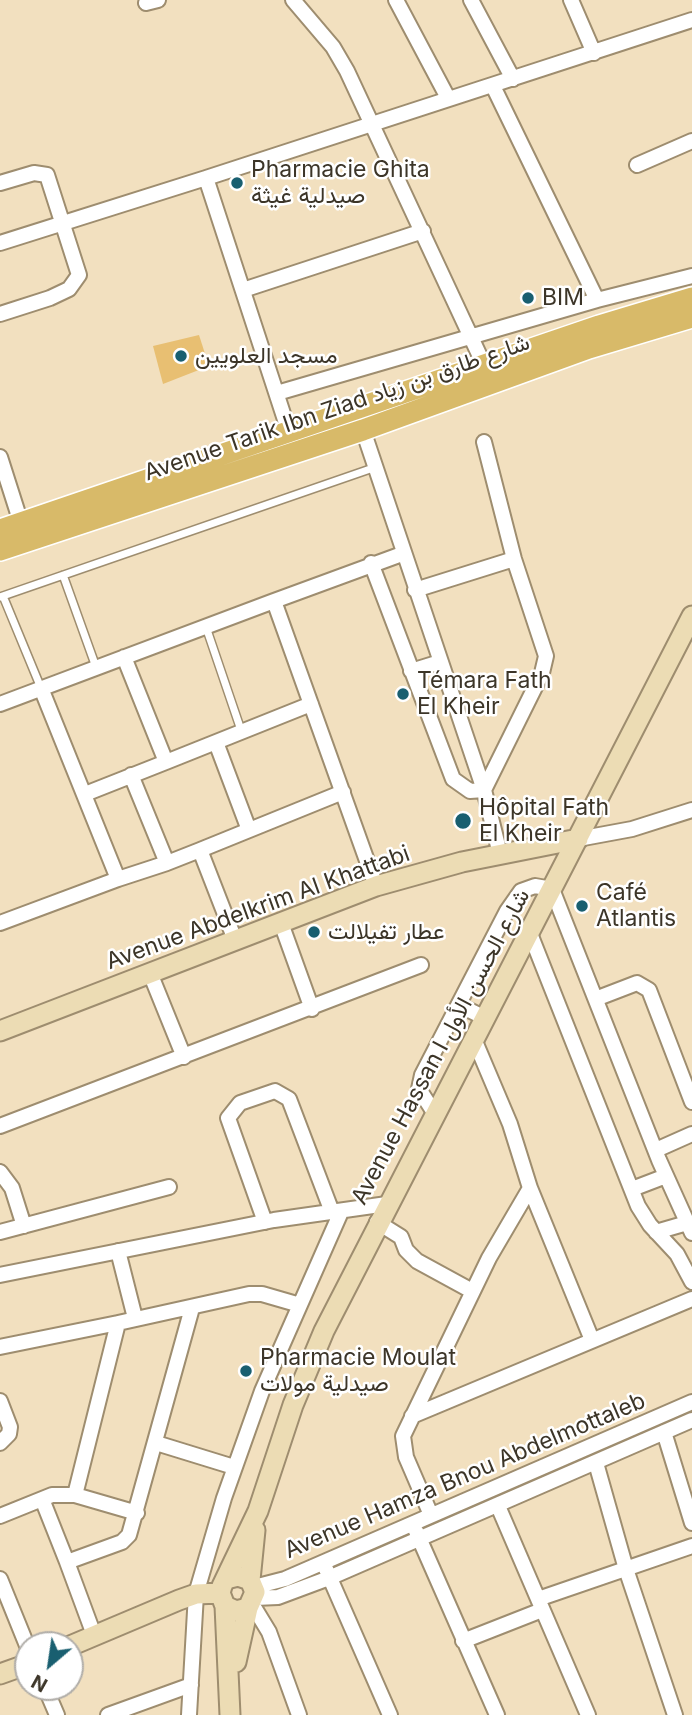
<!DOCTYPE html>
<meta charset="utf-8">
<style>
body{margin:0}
#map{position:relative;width:692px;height:1715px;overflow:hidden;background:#f2e0bf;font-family:Inter,sans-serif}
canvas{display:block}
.north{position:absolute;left:14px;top:1631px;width:70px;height:70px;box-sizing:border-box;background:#fff;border:2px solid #b1aea9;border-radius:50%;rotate:209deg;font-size:19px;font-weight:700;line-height:28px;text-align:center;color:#3c3528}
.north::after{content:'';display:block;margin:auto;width:24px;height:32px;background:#195f70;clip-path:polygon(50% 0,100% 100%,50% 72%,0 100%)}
</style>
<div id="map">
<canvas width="692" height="1715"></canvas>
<div class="north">N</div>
</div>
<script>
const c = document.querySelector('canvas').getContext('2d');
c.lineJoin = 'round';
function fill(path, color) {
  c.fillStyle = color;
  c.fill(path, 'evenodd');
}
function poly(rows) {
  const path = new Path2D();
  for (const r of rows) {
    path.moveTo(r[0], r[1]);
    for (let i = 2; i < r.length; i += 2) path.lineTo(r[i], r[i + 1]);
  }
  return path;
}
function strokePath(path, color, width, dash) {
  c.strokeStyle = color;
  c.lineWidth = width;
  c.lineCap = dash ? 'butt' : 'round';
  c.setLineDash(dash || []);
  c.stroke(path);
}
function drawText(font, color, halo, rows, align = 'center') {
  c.font = font + ' Inter,Vazirmatn,sans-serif';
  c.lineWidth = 5;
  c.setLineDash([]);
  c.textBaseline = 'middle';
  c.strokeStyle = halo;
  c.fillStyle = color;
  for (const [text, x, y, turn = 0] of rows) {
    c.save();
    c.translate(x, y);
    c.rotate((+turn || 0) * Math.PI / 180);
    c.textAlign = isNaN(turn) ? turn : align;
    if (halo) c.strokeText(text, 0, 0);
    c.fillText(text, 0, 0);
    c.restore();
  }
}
fill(poly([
 [199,335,209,366,163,384,153,346]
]), '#e8bf72');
const lane = poly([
 [63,575,96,667],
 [3,596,41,688],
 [0,597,376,467],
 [206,627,242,733]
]);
const street = poly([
 [293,0,333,47,347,71,484,365],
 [396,0,448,98],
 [471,0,513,79],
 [571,0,594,53],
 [146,3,158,0],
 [493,86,597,300],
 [637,165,692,141],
 [0,183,34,173,47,175,79,275,69,289,50,298,0,314],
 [0,243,206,178],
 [243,290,423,231],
 [277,393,597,300,692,276],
 [363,430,484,790,500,854],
 [289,432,206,178,692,20],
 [0,457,21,523],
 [371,563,453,779,470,791,484,790,542,673,546,656,514,559,484,442],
 [415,590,514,559],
 [274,601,402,554],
 [124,657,166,762,311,704],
 [411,671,440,662],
 [41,688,118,879,167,863,131,775],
 [0,704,274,601,376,886],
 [217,745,249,830],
 [85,794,166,762],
 [578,839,632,829,692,810],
 [167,863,200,850],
 [0,923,118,879],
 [281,923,312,1009],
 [529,931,638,1206,650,1225,677,1254,692,1282],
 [235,940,200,850,343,792],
 [150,973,184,1057],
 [598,998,637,983,649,990,692,1102],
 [459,1005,485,1018],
 [435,1114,419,1089,422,1075,507,911,521,891,535,886,552,889,659,1160,692,1233],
 [0,1126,421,965],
 [656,1150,692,1134],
 [0,1172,12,1188,24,1226],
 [530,1188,592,1340],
 [632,1189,666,1176],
 [265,1222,228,1118,240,1103,275,1091,289,1099,332,1212],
 [377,1222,401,1237,406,1250,417,1261,472,1291],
 [0,1232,169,1187],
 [656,1232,687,1223],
 [118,1251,135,1318],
 [0,1275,274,1220,387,1204],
 [0,1347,118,1323],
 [0,1401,10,1427,9,1434,0,1443],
 [412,1416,692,1299],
 [664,1432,692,1523],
 [156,1443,234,1467],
 [596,1463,626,1569,675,1715],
 [42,1499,67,1562],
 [498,1506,588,1715],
 [137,1513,75,1495,118,1323,249,1294,262,1294,300,1305],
 [431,1515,406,1457,403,1436,489,1258,530,1188,510,1124,474,1039],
 [0,1516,52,1495,75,1495],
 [416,1531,497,1715],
 [326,1569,390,1715],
 [0,1579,28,1648],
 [254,1587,285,1579,692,1402],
 [255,1598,278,1597,329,1578,692,1420],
 [538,1599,692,1546],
 [252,1604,269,1632,299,1715],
 [94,1635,67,1562,122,1542,129,1535,192,1308],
 [463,1641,542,1610],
 [45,1687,57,1715],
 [108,1715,191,1685],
 [189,1715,196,1594,224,1498,262,1391,341,1212]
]);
const secondary = poly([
 [0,1031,376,886,462,862,578,839],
 [226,1579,238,1576,250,1580,255,1592,248,1608,236,1611,225,1606,220,1593,222,1586,258,1511,293,1405,324,1331,692,616],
 [250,1580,255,1530],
 [225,1606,230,1715],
 [70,1646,179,1600,196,1594,220,1593],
 [236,1662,248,1608],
 [0,1674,28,1664]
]);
const primary = poly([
 [0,530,599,326,692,298],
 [0,550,363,430,589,348,692,317]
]);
strokePath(lane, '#9e8d6f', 10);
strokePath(street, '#9e8d6f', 18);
strokePath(secondary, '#9e8d6f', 23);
strokePath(primary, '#fff', 24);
strokePath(lane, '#fff', 7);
strokePath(street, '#fff', 14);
strokePath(secondary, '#ecdcb4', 19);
strokePath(primary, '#d8ba69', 21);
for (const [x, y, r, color] of [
 [237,183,7,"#195f70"],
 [528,298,7,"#195f70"],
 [181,356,7,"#195f70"],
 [403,694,7,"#195f70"],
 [463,821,9,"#195f70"],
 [582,906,7,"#195f70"],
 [314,932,7,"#195f70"],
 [246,1371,7,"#195f70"]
]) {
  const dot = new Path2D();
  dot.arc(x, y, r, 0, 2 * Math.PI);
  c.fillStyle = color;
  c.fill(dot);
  strokePath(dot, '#fff', 2.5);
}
drawText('23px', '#3c3528', '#fff', [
 ["Pharmacie Ghita",251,170],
 ["صيدلية غيثة",251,196],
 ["BIM",542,298],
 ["مسجد العلويين",195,356],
 ["Témara Fath",417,681],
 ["El Kheir",417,707],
 ["Hôpital Fath",479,808],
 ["El Kheir",479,834],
 ["Café",596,893],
 ["Atlantis",596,919],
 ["عطار تفيلالت",328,932],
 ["Pharmacie Moulat",260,1358],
 ["صيدلية مولات",260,1384]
], 'left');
drawText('23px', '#3c3528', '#fff', [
 ["Avenue Tarik Ibn Ziad شارع طارق بن زياد",337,408,-19],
 ["Avenue Abdelkrim Al Khattabi",258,908,-20],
 ["Avenue Hassan I شارع الحسن الأول",441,1047,-62],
 ["Avenue Hamza Bnou Abdelmottaleb",465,1476,-23]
]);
</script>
